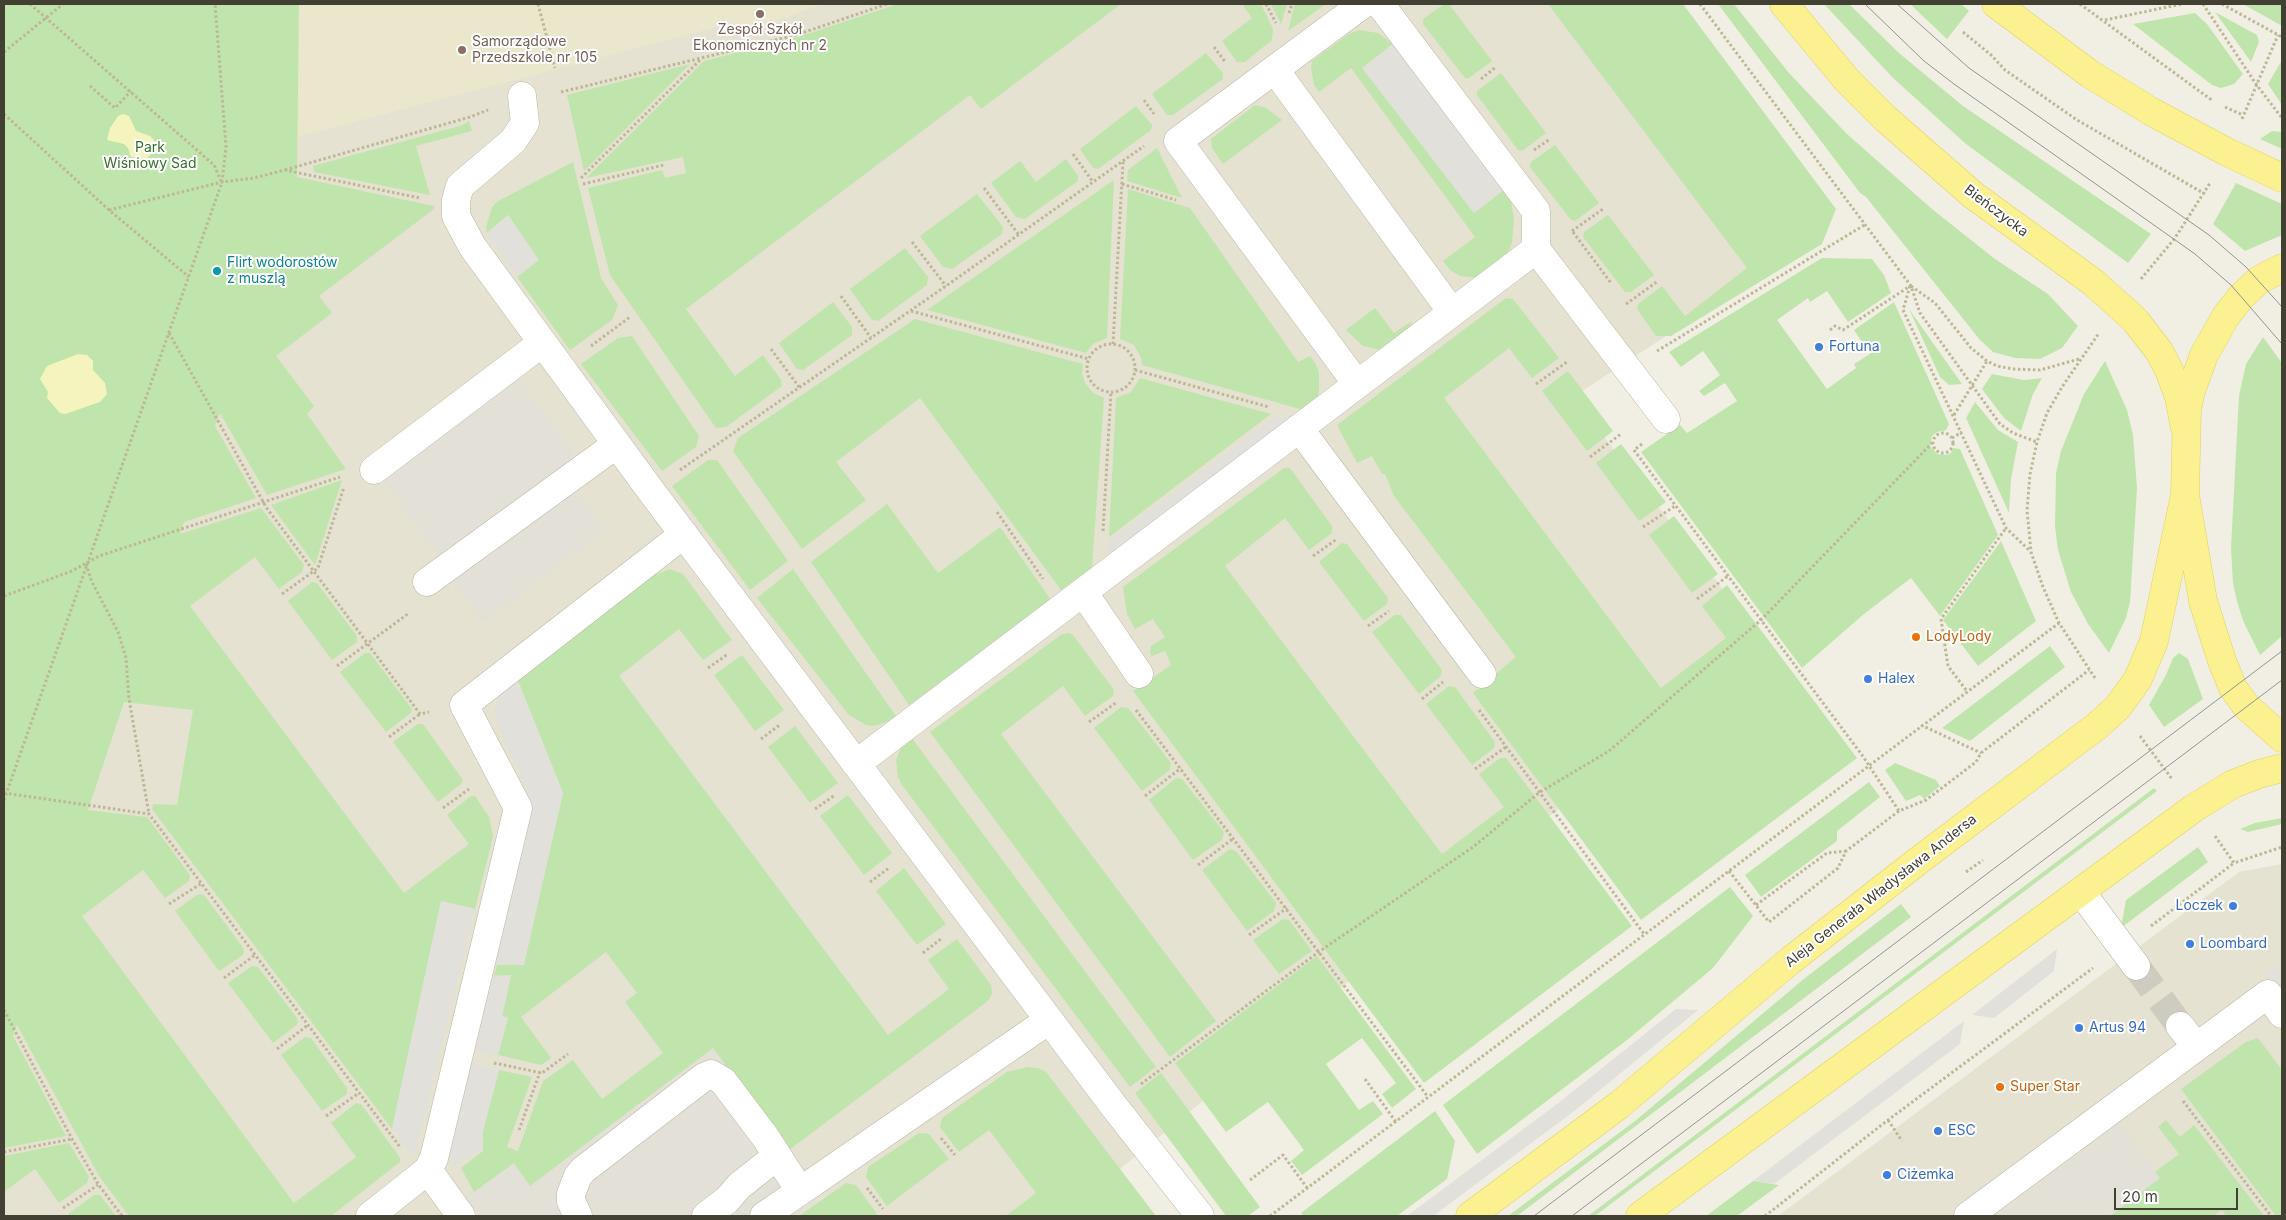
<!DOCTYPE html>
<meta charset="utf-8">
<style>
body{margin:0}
#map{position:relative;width:2286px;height:1220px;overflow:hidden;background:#f1efe3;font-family:Inter,sans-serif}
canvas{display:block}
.frame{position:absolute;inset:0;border:5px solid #423f33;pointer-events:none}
.scale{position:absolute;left:2114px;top:1188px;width:124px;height:22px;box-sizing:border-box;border:2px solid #423f33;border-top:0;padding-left:6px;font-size:15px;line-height:18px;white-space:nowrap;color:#423f33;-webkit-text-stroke:4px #fff;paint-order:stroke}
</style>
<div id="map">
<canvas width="2286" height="1220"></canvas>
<div class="frame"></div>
<div class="scale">20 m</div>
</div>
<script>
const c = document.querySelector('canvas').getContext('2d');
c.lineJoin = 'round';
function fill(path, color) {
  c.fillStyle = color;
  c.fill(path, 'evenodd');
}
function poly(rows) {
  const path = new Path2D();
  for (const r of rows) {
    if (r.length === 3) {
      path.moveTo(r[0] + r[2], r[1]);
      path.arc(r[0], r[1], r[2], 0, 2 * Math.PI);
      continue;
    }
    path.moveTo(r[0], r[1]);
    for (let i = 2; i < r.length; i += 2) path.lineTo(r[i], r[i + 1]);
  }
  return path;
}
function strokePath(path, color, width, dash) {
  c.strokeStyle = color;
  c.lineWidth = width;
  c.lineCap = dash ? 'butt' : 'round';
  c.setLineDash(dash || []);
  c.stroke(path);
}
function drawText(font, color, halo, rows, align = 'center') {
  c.font = font + ' Inter,sans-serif';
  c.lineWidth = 4;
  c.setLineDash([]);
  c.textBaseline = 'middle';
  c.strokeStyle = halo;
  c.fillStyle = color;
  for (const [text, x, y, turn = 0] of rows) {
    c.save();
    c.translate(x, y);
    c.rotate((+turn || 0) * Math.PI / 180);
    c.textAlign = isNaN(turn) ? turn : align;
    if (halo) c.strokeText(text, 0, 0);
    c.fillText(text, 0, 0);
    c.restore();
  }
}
fill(poly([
 [299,4,1592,4,1773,266,1573,397,1763,641,1063,1216,4,1216,4,1064,297,137],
 [2282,864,2282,1216,1778,1216,2239,872]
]), '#e5e2d1');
fill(poly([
 [508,366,572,450,577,494,605,530,484,622,456,586,436,551,373,467],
 [713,1048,805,1171,777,1195,747,1216,441,1216,514,1163,530,1186],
 [2119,1123,2160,1178,2110,1216,1997,1216]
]), '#e3e0d8');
fill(poly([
 [299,4,823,4,740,33,732,23,297,137]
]), '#eae7cd');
fill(poly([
 [4,4,299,4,297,177,434,206,434,209,319,296,332,313,276,356,314,406,307,414,346,469,267,495,220,413,215,426,256,498,184,522,180,534,261,508,304,565,302,572,279,589,255,557,190,606,404,893,469,844,447,815,471,796,475,796,489,817,493,835,491,845,475,909,441,901,392,1129,152,809,153,804,177,805,193,710,124,702,88,810,147,817,190,875,189,881,165,898,143,870,82,916,294,1203,356,1157,331,1123,356,1103,361,1104,400,1158,400,1162,331,1216,129,1216,99,1176,17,1025,13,1036,66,1136,4,1148],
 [898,4,1121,4,981,109,970,95,686,309,735,376,763,355,781,380,782,386,726,427,716,428,610,275,588,188,662,170,665,178,686,173,683,157,586,178,704,61,798,37],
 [1242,4,1261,4,1273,29,1272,40,1245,62,1237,62,1222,41,1252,18],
 [1271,4,1287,4,1281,24],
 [1295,4,1326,4,1288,31],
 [1444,4,1449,4,1492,61,1469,78,1465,78,1423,24,1423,19],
 [1548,4,1683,4,1836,209,1822,244,1671,336,1656,336,1637,309,1638,304,1662,286,1685,316,1747,268],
 [1718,4,1734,4,1789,73,1847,134,1932,209,1995,259,2048,294,2078,326,2062,348,2040,359,2015,358,1993,352,1980,340,1866,197,1860,193],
 [1824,4,1849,4,1899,53,1963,106,2151,234,2128,263,1966,144,1893,78],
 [1910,4,1961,4,1969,11,1947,39],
 [2243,4,2282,4,2282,26],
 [2215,12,2257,35,2259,42,2251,62],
 [2195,13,2207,24,2243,74,2234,84,2221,88,2212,85,2133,24],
 [1359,30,1378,33,1393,44,1363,68,1474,213,1505,189,1511,200,1514,221,1512,243,1507,255,1480,278,1460,276,1450,270,1443,261,1475,237,1351,68,1319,92,1314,85,1311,68,1312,61,1349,34],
 [1206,53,1223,73,1223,79,1173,115,1167,115,1152,94],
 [2282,60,2282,105,2268,84],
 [690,64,584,171,567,95],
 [1501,73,1546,133,1522,151,1518,150,1477,95,1477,91],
 [1255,105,1266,108,1282,120,1223,164,1212,148,1211,139],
 [1136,106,1152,125,1151,130,1098,169,1093,168,1080,149],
 [469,121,472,131,416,146,430,195,314,172,313,166,463,125],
 [2272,131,2282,132,2282,149,2260,139],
 [1555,145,1599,203,1575,221,1571,220,1530,167,1531,162],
 [1157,148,1182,198,1127,181,1128,170],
 [1066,159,1078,176,1078,181,1025,219,1016,217,991,183,1020,161,1036,182],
 [573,162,601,278,618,305,612,320,570,350,517,277,538,260,508,215,487,233,486,227,492,207,498,201],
 [1114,180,1107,338,1093,344,1086,353,927,310],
 [2236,183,2282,204,2282,235,2245,251,2213,224],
 [1128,189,1190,208,1298,362,1310,356,1316,364,1319,373,1319,390,1317,399,1307,411,1142,365,1141,358,1134,345,1120,339],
 [977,194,1003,227,1002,234,952,269,943,267,920,236],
 [1608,215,1654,275,1631,292,1625,292,1583,237,1584,232],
 [905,248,928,277,927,285,878,321,871,319,850,289],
 [1822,258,1872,259,1884,275,1891,293,1848,322,1827,291,1810,302,1808,298,1777,320,1827,389,1856,368,1854,364,1870,354,1854,330,1894,302,1949,424,1946,430,1937,432,1932,436,1930,446,1937,454,1944,455,1950,454,1954,448,1960,449,1998,535,1940,616,1911,578,1864,614,1802,668,1641,452,1680,425,1687,433,1737,401,1725,383,1704,396,1699,391,1720,375,1703,351,1681,367,1669,352],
 [1506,298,1513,299,1559,358,1532,378,1509,348,1444,398,1661,688,1726,638,1702,606,1727,585,1857,758,1641,920,1473,693,1516,657,1394,496,1385,474,1382,474,1372,456,1357,463,1337,425],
 [833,302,852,327,852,335,803,370,797,369,779,343],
 [1375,308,1394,333,1412,321,1408,331,1388,348,1380,350,1363,346,1346,330],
 [1909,309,1962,384,1949,385,1940,377],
 [915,319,1083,364,1082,374,1085,383,1093,393,1104,398,1092,568,1061,590,920,398,836,462,866,500,802,549,733,451,738,438],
 [632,336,699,436,696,447,662,471,581,364,618,338],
 [2263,337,2282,363,2282,636,2260,655,2244,623,2238,605,2233,584,2231,547,2239,396,2246,364],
 [2105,361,2127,410,2133,435,2137,488,2130,602,2126,618,2109,653,2088,624,2071,592,2058,550,2055,527,2056,473,2061,451,2084,394],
 [1568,371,1613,431,1587,451,1542,391],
 [1992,374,2024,380,2042,378,2033,394,2021,431,2004,418,1982,389],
 [1140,378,1271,414,1109,537,1116,398,1131,392],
 [1975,402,1998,430,2018,442,2011,479,2009,513,1966,418],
 [1621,444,1666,502,1639,521,1596,463],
 [708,460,717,460,788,561,750,590,672,486],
 [1284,468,1290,468,1332,526,1332,533,1309,550,1285,518,1225,566,1442,854,1504,807,1479,774,1500,758,1506,758,1632,926,1424,1083,1133,691,1171,665,1165,651,1152,656,1150,653,1151,646,1165,637,1153,619,1135,629,1127,614,1123,587],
 [342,480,315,565,271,505],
 [887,504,938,573,1000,527,1051,600,909,705,811,562],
 [1674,516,1718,574,1692,593,1649,535],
 [2001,541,2036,621,1978,666,1943,620],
 [1342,543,1347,544,1388,598,1387,604,1364,621,1319,562],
 [670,569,683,574,732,640,703,660,679,629,619,676,888,1035,949,989,928,960,957,939,991,985,992,994,988,1001,789,1150,713,1048,530,1186,514,1163,474,1192,461,1168,483,1151,483,1131,499,1070,532,1077,507,1147,518,1151,543,1081,573,1060,602,1099,663,1053,625,1002,637,993,606,952,521,1017,551,1058,541,1065,498,1055,508,1018,502,1016,511,976,494,976,497,965,523,965,563,793,516,676,646,578],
 [793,569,896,716,889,721,874,726,866,725,849,715,757,598],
 [312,582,317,583,357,636,357,642,332,660,288,601],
 [1395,615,1401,615,1442,670,1441,676,1419,694,1372,632],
 [1069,633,1073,635,1114,690,1113,696,1085,716,1063,686,1001,734,1216,1021,1170,1057,930,732,1062,634],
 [2050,646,2065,667,1970,741,1942,728],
 [365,653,370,653,412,709,411,713,386,732,340,672],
 [2179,653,2188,659,2203,699,2164,727,2149,705,2166,675,2173,658],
 [742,655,784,710,755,731,714,675],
 [1449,686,1455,687,1495,742,1494,748,1472,765,1426,704],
 [1121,707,1128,708,1171,763,1170,770,1142,791,1094,728],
 [418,724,423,724,463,780,461,784,438,802,393,742],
 [795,726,838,783,810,803,768,747],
 [911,737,1156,1067,1130,1087,902,785,898,777,896,760,903,743],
 [1895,763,1936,780,1940,786,1924,799,1920,795,1906,801,1885,770],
 [1176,778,1182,779,1224,832,1222,840,1193,860,1149,800],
 [1869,782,1880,797,1837,831,1837,841,1761,897,1745,875],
 [2154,788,2157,791,1595,1216,1588,1216],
 [848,795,892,853,864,875,820,816],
 [2282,818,2282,824,2248,832,2240,829,2255,823],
 [2198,847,2208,862,2121,928,2126,900],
 [1230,849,1236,851,1276,903,1274,911,1247,931,1202,870],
 [904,868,946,924,917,945,876,891],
 [1730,887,1753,916,1713,968,1627,1040,1477,1154,1443,1105],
 [198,894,204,895,244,949,243,955,219,971,175,911],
 [1901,904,1911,917,1517,1216,1508,1216,1635,1121,1805,978],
 [1283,919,1289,920,1312,951,1279,974,1253,940],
 [1317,956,1416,1089,1392,1108,1382,1094,1396,1083,1362,1038,1326,1064,1359,1110,1373,1101,1383,1114,1302,1175,1291,1161,1304,1150,1268,1102,1226,1132,1175,1063],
 [252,966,258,967,297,1018,298,1024,273,1043,228,983],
 [305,1037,311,1038,347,1088,347,1094,322,1111,281,1055],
 [2258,1038,2282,1070,2282,1216,2276,1216,2181,1089,2246,1042],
 [1028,1067,1038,1068,1046,1072,1156,1216,1006,1216,1036,1193,989,1130,959,1152,940,1127,942,1118,1007,1072],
 [1161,1073,1260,1207,1248,1216,1226,1216,1135,1093],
 [1435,1111,1455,1141,1447,1179,1397,1216,1304,1216,1301,1213],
 [2166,1120,2180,1137,2194,1125,2264,1216,2226,1216,2222,1210,2213,1216,2110,1216,2160,1178,2155,1172,2179,1154,2158,1127],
 [919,1133,929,1134,949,1159,887,1206,866,1177,868,1167],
 [69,1143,89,1177,87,1183,59,1203,35,1169,4,1192,4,1156],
 [1753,1181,1779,1185,1737,1216,1706,1216],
 [846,1183,856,1185,877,1214,874,1216,799,1216],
 [94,1195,100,1195,116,1216,69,1216,68,1214]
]), '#c0e5ac');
fill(poly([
 [123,114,129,116,136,131,150,136,159,146,143,162,139,162,135,157,131,157,128,148,124,144,107,140,110,128,118,116],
 [78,354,87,355,93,361,93,370,105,383,107,394,100,402,65,414,60,413,47,398,48,392,40,379,47,366]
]), '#f5f4be');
fill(poly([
 [1393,44,1505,189,1474,213,1362,68],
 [508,215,539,260,517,277,487,233],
 [1276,416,1294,421,1107,562,1108,542],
 [516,676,563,793,524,965,490,965,530,799,495,716,497,696],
 [441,901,475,909,414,1155,392,1129],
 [2057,949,2054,971,1994,1018,1972,1015],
 [2282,962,2282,997,2266,975],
 [511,975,502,1016,508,1018,498,1055,470,1050,488,976],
 [1676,1009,1698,1010,1573,1112,1433,1216,1407,1216,1561,1101],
 [1964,1021,1960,1044,1774,1184,1753,1181],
 [468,1063,499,1070,483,1131,483,1146,454,1166,448,1145]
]), '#e1e0db');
strokePath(poly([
 [2136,966,2180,1026]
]), '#ceccc0', 28, [28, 14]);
const minor = poly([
 [1380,4,1536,211,1536,249,1666,419],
 [1275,70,1452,312],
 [522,96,525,123,513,141,460,186,456,200,456,216,472,246,651,491,1113,1105,1200,1216],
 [1357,384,1178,141,1363,4],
 [1299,428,1482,674],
 [374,470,542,343],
 [427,582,617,444],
 [1083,592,1139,674],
 [856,764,1536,249],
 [2081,892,2136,966],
 [2180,1026,2196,1046],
 [428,1170,461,1216],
 [370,1216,428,1170,434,1158,518,808,464,705,684,534],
 [578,1216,571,1201,571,1194,578,1176,583,1170,704,1077,711,1074,723,1081,766,1138,800,1191],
 [706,1216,727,1200,739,1186,777,1156],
 [764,1216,1049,1020],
 [1968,1216,2268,994,2282,1014]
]);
const major = poly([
 [1784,4,1846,79,1886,119,1973,195,2094,283,2135,320,2159,351,2169,370,2179,397,2185,428],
 [1996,4,2090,74,2152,112,2227,152,2282,178],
 [2282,268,2259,280,2241,297,2226,316,2204,355,2191,391,2187,409,2185,495,2203,601,2222,661,2233,688,2247,707,2282,738],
 [1470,1216,1619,1105,1791,960,1918,861,2097,726,2118,707,2138,679,2154,641,2185,495],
 [1640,1216,2194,808,2233,784,2259,774,2282,768]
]);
strokePath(minor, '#bcb8a6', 29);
strokePath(major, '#dfd162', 29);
strokePath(poly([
 [30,4,214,165,221,181],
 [538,4,555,68],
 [1266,4,1276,23],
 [1700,4,1911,286,1920,313,2000,424,2013,433,2037,442],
 [2080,4,2213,101],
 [2203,4,2256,84,2282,118],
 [2222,4,2282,37],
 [1289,13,1292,4],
 [2105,20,2182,4],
 [1963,32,1991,55,2005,70,2077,120,2205,194],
 [1214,47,1226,63],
 [4,52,63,4],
 [1481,79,1496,67],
 [90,86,115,108,131,91],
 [561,92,796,35,887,4],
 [1144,100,1154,114],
 [2225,107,2243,115],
 [4,114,109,210,189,277],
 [2242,119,2278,35],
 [1534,150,1550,139],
 [1073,154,1093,182],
 [285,170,470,117,488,110],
 [581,178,701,59],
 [583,184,664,165],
 [1122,184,1176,200],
 [984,188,1019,235],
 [109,210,222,182,254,178,285,170,420,198],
 [1572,231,1603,209],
 [1573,232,1611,283],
 [912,242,946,286],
 [2141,279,2175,238,2210,183],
 [1910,286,1903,310,2006,528,2030,551],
 [1911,286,1935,303,1971,348,1987,361,1997,366,2013,369,2040,370,2079,359],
 [841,296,871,338],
 [1626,304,1658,281],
 [911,311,1089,359],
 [1830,330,1835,326,1843,330,1910,286],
 [169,333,266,507,420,714,429,712],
 [1113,344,1123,162],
 [1111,368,24],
 [591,346,630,317],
 [771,349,799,387],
 [1657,351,1866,224],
 [1135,370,1269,407],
 [1536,384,1567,362],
 [1954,415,1987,361],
 [1943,443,10],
 [1952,438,1962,432],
 [1642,444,1634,450,1862,755,1899,811],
 [1590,457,1621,434],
 [680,470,946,286,1144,146],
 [997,512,1043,579],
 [1643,527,1675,506],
 [1103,531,1111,392],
 [1313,556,1337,539],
 [86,564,91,580,118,632,126,658,129,699,149,814],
 [282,594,318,568,344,487],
 [4,596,72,571,99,556,340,477],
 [1697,599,1728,576],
 [1368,626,1389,611],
 [337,666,409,613],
 [708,668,728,654],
 [2095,678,2059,623,2043,587,2031,552,2027,510,2030,474,2037,442,2047,413,2062,387,2099,333],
 [1966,690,1948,666,1941,619,2006,528],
 [1422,699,1443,682],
 [1136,710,1428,1097],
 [1479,710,1644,934],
 [1089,722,1117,702],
 [1921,725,1981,753],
 [2140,736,2172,779],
 [389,737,420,714],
 [761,739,781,724],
 [1475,769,1506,747],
 [4,793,149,814,400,1147],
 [1145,796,1181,768],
 [4,800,222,182,226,147,215,4],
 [443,808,469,789],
 [815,809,835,795],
 [2215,836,2234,863,2282,847],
 [1198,865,1234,838],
 [1729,871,1769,922,1838,868,1846,851,1899,811,1926,800,1976,762,1981,753,2089,670],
 [1966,872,1983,860],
 [870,882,889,868],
 [169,904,202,883],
 [1756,905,1827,853,1846,851],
 [2151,926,2234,863],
 [1249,935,1287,908],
 [923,953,942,938],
 [224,978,255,955],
 [4,1010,72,1139,98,1184,122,1216],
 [277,1049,308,1025],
 [494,1063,542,1073,568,1054],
 [1365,1079,1396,1122],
 [1141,1084,1320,951,1473,847,1540,792,1609,751,1761,620,1933,442],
 [2183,1101,2271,1216],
 [326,1116,359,1093],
 [1888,1120,1902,1141],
 [519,1130,540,1072],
 [941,1138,955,1155],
 [4,1152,72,1139],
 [1250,1180,1283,1155,1308,1189],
 [867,1188,883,1209],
 [63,1208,98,1185],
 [1270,1216,2059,623],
 [1765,1216,1888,1120,2093,968]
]), '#bdb797', 3, [2.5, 2.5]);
strokePath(minor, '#fff', 28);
strokePath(major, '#fbf191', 28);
strokePath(poly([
 [1865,4,1924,61,1954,84,2195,254,2231,285,2282,344],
 [1897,4,1969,68,2209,235,2246,267,2282,307],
 [1534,1216,2282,651],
 [1572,1216,2282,680]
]), '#939393', 1);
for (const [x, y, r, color] of [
 [760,14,5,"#8d6e63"],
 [462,50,5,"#8d6e63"],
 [217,271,5,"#0f9aa8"],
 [1819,347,5,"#3f7fe0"],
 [1916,637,5,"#e8710a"],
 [1868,679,5,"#3f7fe0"],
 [2233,906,5,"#3f7fe0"],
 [2190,944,5,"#3f7fe0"],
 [2079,1028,5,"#3f7fe0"],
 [2000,1087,5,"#e8710a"],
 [1938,1131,5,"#3f7fe0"],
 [1887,1175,5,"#3f7fe0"]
]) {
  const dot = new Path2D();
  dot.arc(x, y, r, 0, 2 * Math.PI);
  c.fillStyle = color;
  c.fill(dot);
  strokePath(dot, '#fff', 2);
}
drawText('14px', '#785e54', '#fff', [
 ["Zespół Szkół",760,30],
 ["Ekonomicznych nr 2",760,46],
 ["Samorządowe",472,42,"left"],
 ["Przedszkole nr 105",472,58,"left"]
]);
drawText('14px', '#377129', '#fff', [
 ["Park",150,148],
 ["Wiśniowy Sad",150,164]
]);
drawText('14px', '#423f33', '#fff', [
 ["Bieńczycka",1996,211,37],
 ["Aleja Generała Władysława Andersa",1881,891,-38]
]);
drawText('14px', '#0d838f', '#fff', [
 ["Flirt wodorostów",227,263],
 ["z muszlą",227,279]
], 'left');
drawText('14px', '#366cbe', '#fff', [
 ["Fortuna",1829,347],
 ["Halex",1878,679],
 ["Loczek",2223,906,"right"],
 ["Loombard",2200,944],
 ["Artus 94",2089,1028],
 ["ESC",1948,1131],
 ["Ciżemka",1897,1175]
], 'left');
drawText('14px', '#c56008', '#fff', [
 ["LodyLody",1926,637],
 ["Super Star",2010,1087]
], 'left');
</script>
